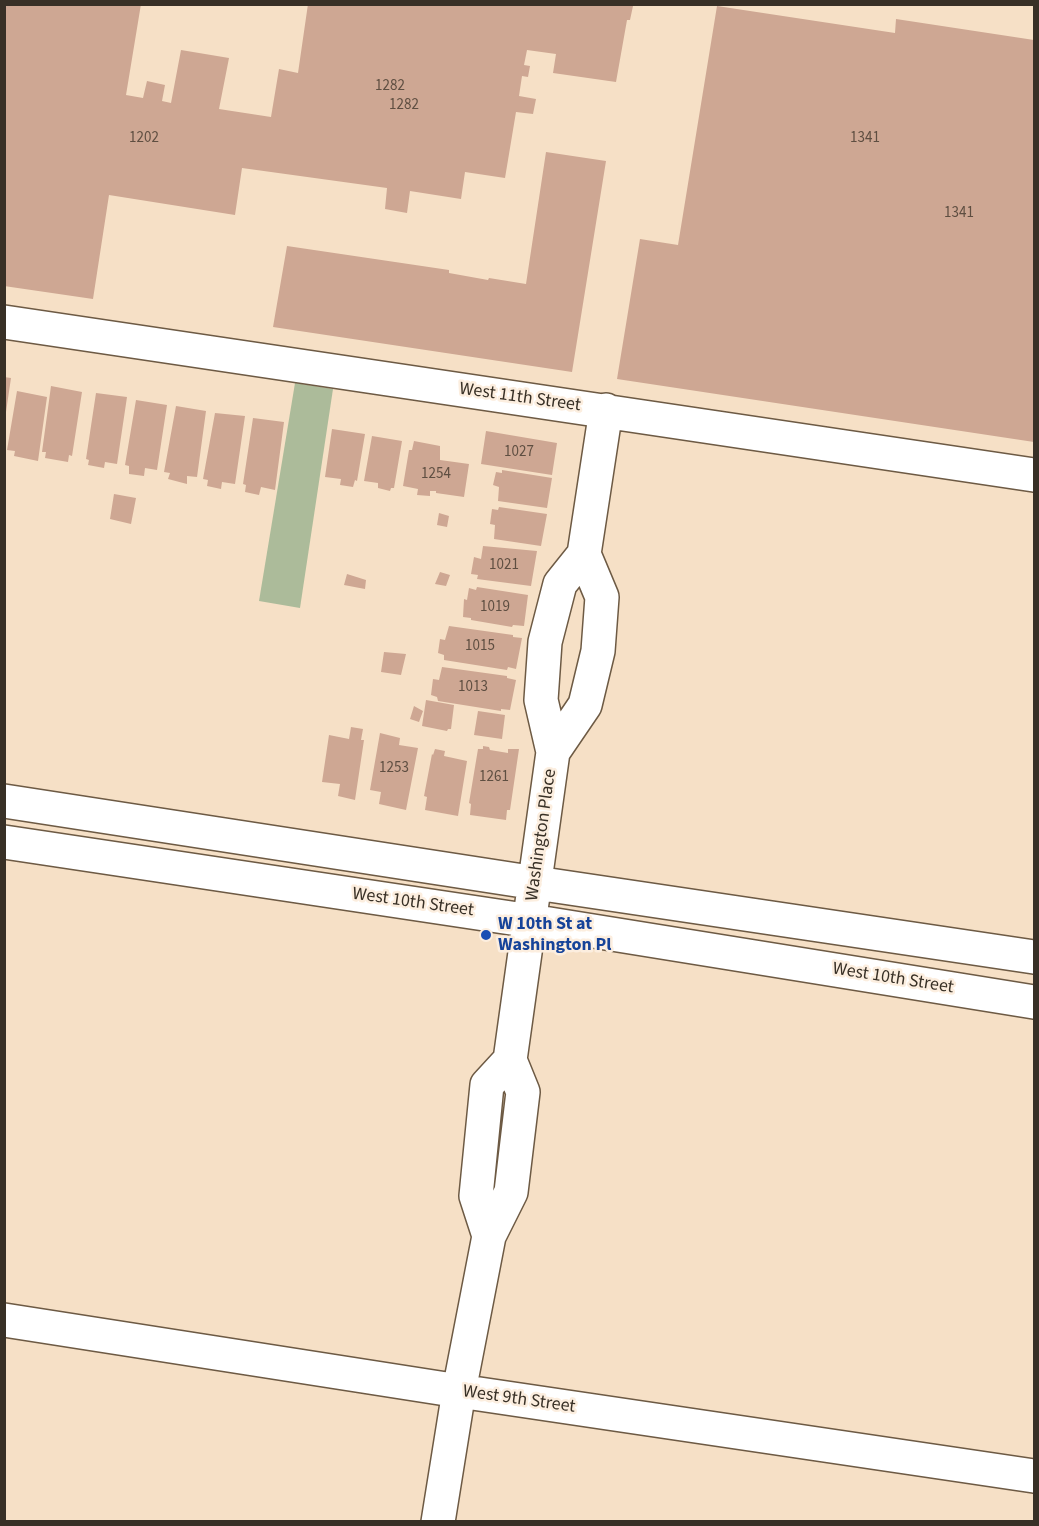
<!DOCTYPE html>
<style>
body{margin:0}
#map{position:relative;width:1039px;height:1526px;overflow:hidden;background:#f6e0c6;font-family:"Source Sans 3",sans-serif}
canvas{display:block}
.frame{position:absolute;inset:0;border:6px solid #383026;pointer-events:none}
</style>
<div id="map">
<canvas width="1039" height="1526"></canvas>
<div class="frame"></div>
</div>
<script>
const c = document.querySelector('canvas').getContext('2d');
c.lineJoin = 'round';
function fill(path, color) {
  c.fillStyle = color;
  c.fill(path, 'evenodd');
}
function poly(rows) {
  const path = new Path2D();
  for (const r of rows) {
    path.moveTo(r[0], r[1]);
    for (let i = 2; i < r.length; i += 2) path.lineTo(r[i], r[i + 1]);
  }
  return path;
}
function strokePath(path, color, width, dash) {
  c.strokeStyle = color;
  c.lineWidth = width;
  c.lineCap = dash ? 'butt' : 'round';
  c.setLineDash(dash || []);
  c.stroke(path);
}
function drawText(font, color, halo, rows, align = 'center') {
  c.font = font + ' "Source Sans 3",sans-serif';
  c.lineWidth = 5;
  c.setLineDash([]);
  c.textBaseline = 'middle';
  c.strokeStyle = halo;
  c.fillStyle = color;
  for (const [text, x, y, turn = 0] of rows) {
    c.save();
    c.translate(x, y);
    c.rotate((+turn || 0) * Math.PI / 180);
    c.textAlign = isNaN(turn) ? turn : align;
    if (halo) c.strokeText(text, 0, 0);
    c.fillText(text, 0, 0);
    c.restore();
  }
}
fill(poly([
 [295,383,333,389,300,608,259,601]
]), '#acbb9a');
fill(poly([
 [4,4,141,4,126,95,143,98,147,81,165,85,162,101,171,103,181,50,229,58,219,109,271,117,279,69,298,73,308,4,628,4,633,6,630,20,627,20,616,82,553,73,556,54,527,50,524,65,530,66,528,77,522,76,519,96,536,99,533,114,516,112,505,178,465,172,461,199,410,191,407,213,385,209,387,188,242,168,235,215,109,195,93,299,4,286],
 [717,6,895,33,896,19,1034,40,1034,442,617,379,640,239,678,245],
 [546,152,606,161,572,372,273,327,287,246,449,270,449,273,488,280,489,278,526,284],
 [4,377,11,378,6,412,4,412],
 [51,386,82,392,72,456,69,455,68,462,45,458,46,452,42,452],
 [17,391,47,397,38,461,14,456,15,451,7,450],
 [96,393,127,397,117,464,105,462,104,468,88,465,89,460,86,459],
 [136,400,167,405,157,470,145,468,144,476,129,474,129,466,125,465],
 [176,406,206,411,197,477,187,476,187,484,168,479,170,473,164,472],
 [215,413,245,416,235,484,222,482,221,489,207,486,208,480,203,479],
 [253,418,284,422,275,490,261,487,259,495,245,492,246,485,243,484],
 [332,429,365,434,357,481,355,480,353,487,340,485,341,479,325,477],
 [486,431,557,443,552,475,481,464],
 [372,436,402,441,394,488,391,488,390,491,378,488,378,483,364,481],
 [414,441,440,446,440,460,469,464,464,497,436,493,436,491,430,491,430,496,417,495,418,489,403,486,409,450,412,450],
 [502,470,552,478,547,508,498,501,499,487,493,485,496,472,502,473],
 [114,494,136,498,131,524,110,519],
 [499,507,547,514,541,546,494,539,495,525,490,524,492,509,498,510],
 [439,513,449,516,447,527,437,525],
 [483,546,537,551,531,586,477,579,478,575,471,574,474,557,481,559],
 [440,572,450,575,446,586,435,584],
 [347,574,366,580,365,589,344,585],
 [477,587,528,595,524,626,513,625,512,627,471,620,471,618,463,617,464,599,467,600,469,588,476,590],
 [449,626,513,635,513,637,522,638,516,669,508,667,507,670,444,660,444,655,438,653,440,639,445,640],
 [384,652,406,654,401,675,381,672],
 [442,667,507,676,507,678,516,680,510,710,501,709,501,711,438,701,437,697,431,695,433,679,439,680],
 [426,700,454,705,451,729,448,729,447,731,422,726],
 [414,706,423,711,419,722,410,719],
 [478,711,505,715,502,739,474,735],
 [351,727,363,729,361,740,364,740,355,800,338,796,340,784,322,782,329,735,349,739],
 [380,733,400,738,399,745,418,748,406,810,379,804,381,792,370,790],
 [483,746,489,747,490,750,508,753,508,749,519,749,510,810,507,810,506,820,470,815,471,804,469,803,478,749,483,749],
 [435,749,445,751,444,756,467,761,458,816,425,810,427,797,424,796,432,754,433,755]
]), '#cea793');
const minor = poly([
 [4,322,1034,475],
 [553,752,585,705,598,651,602,597,584,554],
 [4,801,536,883,1034,957],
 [4,842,531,921,1034,1002],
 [489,1236,476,1196,487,1085,510,1060],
 [4,1320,459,1391,1034,1476],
 [438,1522,459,1391,489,1236,511,1192,523,1092,510,1060,553,752,541,700,545,642,560,584,584,554,606,410]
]);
strokePath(minor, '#6d5a44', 36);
strokePath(minor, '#fff', 33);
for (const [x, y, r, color] of [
 [486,935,6,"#1a4fb4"]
]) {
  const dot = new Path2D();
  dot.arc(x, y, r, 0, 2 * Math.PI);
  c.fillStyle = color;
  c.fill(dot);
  strokePath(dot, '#fceedf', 2);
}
drawText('15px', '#5e4e41', null, [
 ["1282",390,87],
 ["1282",404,106],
 ["1202",144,139],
 ["1341",865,139],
 ["1341",959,214],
 ["1027",519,453],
 ["1254",436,475],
 ["1021",504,566],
 ["1019",495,608],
 ["1015",480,647],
 ["1013",473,688],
 ["1253",394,769],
 ["1261",494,778]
]);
drawText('18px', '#383026', '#fceedf', [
 ["West 11th Street",520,398,8],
 ["Washington Place",542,835,-82],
 ["West 10th Street",413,903,8],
 ["West 10th Street",893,979,9],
 ["West 9th Street",519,1400,8]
]);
drawText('bold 18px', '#164399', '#fceedf', [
 ["W 10th St at",498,925],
 ["Washington Pl",498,946]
], 'left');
</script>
